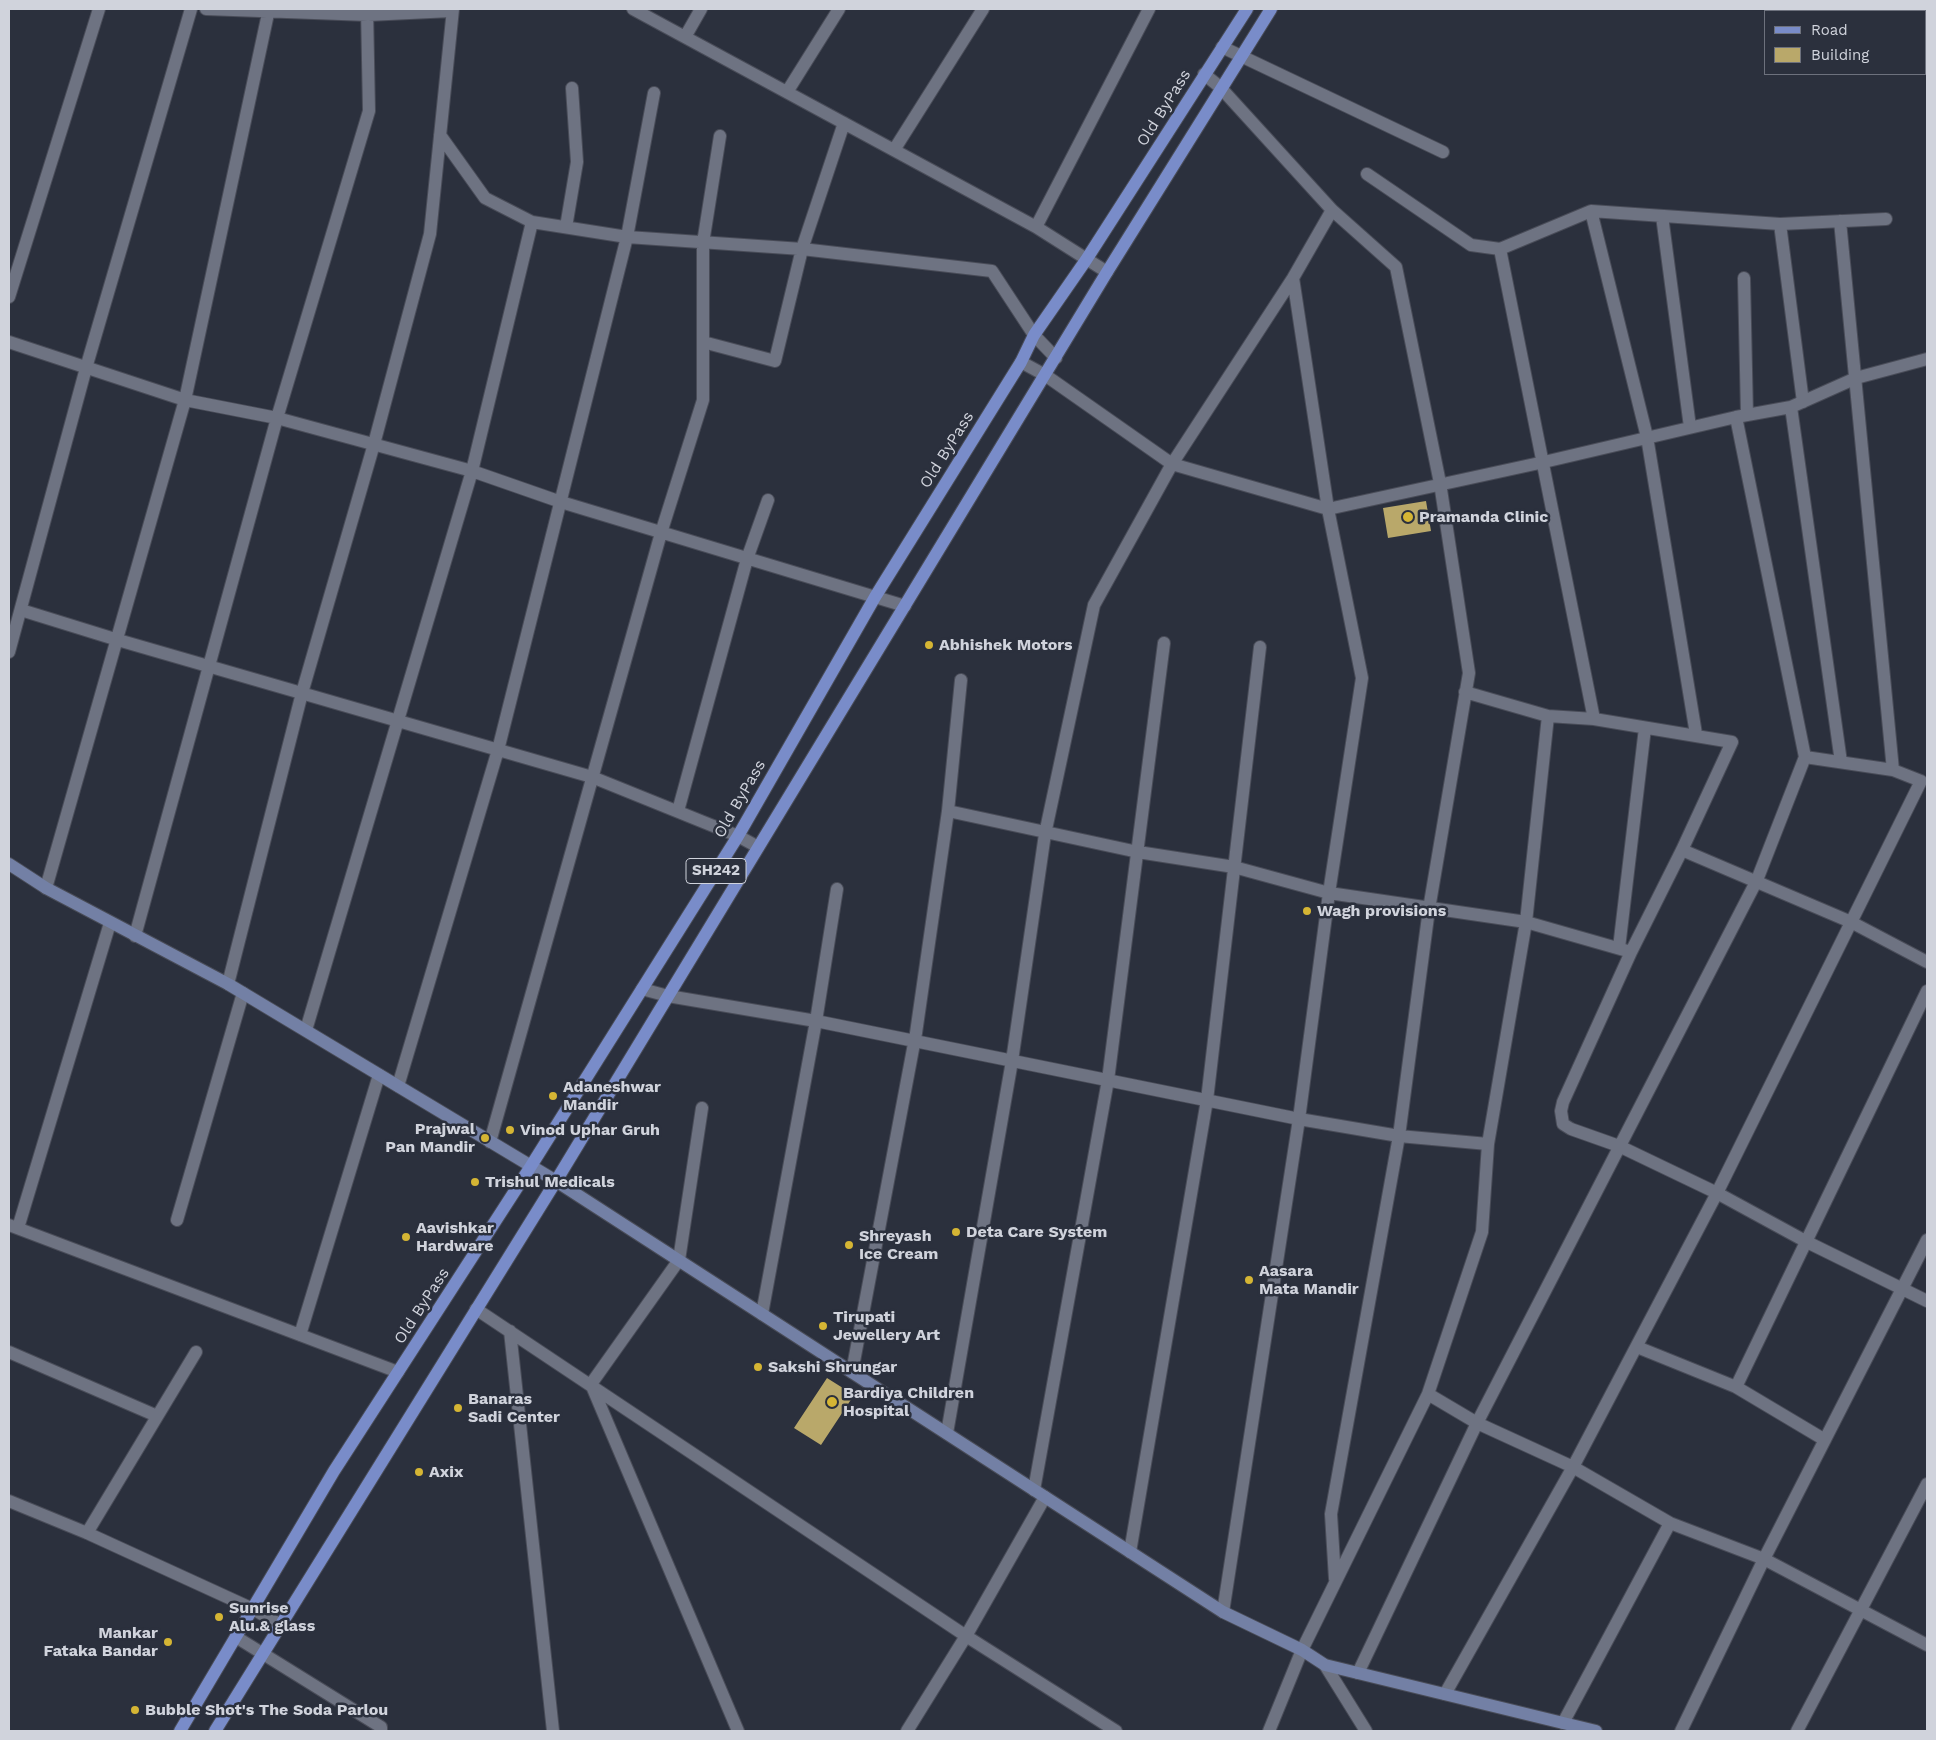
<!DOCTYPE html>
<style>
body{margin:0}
#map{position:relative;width:1936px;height:1740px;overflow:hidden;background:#2b303d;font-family:"Work Sans",sans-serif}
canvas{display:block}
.frame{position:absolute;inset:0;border:10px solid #d0d3dc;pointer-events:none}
.legend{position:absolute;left:1764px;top:10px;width:162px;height:65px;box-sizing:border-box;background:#2b303d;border:1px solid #6d717d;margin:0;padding:6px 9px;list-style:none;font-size:15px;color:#d0d3dc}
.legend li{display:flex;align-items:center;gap:10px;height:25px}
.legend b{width:25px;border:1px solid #6d717d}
</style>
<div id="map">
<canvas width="1936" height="1740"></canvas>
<div class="frame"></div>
<ul class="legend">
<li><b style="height:6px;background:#798cc9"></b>Road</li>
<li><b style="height:14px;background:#b9a86a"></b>Building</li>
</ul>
</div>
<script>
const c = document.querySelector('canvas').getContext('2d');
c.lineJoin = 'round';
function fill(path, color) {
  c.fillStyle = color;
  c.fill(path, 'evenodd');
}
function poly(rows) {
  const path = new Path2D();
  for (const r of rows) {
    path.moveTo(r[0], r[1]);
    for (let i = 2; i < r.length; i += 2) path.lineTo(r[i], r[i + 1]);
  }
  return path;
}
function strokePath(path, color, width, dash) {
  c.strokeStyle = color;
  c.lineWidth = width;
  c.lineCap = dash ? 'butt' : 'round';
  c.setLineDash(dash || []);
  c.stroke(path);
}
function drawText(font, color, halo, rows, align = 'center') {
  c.font = font + ' "Work Sans",sans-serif';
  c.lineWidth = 5;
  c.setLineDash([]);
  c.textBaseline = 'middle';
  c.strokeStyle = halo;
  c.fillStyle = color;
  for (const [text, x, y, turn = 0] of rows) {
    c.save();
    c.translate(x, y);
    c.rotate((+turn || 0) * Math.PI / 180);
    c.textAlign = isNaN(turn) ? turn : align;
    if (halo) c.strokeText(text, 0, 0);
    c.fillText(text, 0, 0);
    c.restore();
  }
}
fill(poly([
 [1426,501,1431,531,1388,538,1383,508],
 [827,1378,854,1395,821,1445,794,1428]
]), '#b9a86a');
const minor = poly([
 [206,9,368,15,451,11],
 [633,9,1036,227,1107,272],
 [685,37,701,9],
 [1222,47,1443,152],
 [1204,74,1220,87,1332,210,1396,267,1440,483,1469,673,1429,909,1399,1136,1331,1514,1335,1579],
 [787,92,839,9],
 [440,135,485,198,532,222,627,237,802,249,992,271,1034,335,1056,358],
 [894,150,983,9],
 [1367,174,1471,245,1500,249,1591,211,1780,224,1886,219],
 [1591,211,1647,437,1696,734],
 [1662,216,1690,427],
 [1840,221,1893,770],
 [1780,224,1803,402],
 [566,227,577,162,572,88],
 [1036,227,1149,9],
 [1500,249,1594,719],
 [1744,278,1747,415],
 [9,297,99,9],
 [9,342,185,400,277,418,472,471,561,502,905,606],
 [703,342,775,361,802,249,844,123],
 [1021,362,1045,375,1172,464,1328,509,1544,462,1736,417,1791,407,1856,378,1927,359],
 [1791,407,1841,762],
 [21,610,118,640,592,777,738,836,758,847],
 [9,652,86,368,191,9],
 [1465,692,1548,716,1594,719,1732,742,1682,850,1631,952,1563,1102,1561,1111,1563,1124,1571,1129,1619,1146,1717,1193,1807,1242,1927,1301],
 [678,811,747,559,768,500],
 [948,811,1138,852,1234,867,1329,893,1526,922,1631,952],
 [1682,850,1851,922,1927,962],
 [46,888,185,400,269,9],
 [135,936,277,418,369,111,367,9],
 [1619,948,1645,728],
 [228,984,302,693,374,444,430,234,453,9],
 [642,989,668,996,816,1021,1299,1119,1399,1136,1488,1144],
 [306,1030,472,471,532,222],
 [398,1086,498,750,627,237,654,93],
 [702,1108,679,1260,591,1384,738,1731],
 [490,1142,661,533,703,400,703,243,720,136],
 [177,1220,243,993],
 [9,1225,398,1372],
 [18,1228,110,923],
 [476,1309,966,1636,1116,1731],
 [762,1314,816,1021,837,889],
 [510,1331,553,1731],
 [300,1335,379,1075],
 [1637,1347,1736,1387,1825,1440],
 [9,1352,157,1416],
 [852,1372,916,1033,948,811,961,680],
 [1736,1387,1927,991],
 [1428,1394,1477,1423,1573,1467,1670,1523,1764,1559,1927,1645],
 [947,1433,1012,1061,1045,834,1094,605,1172,464,1293,278,1332,210],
 [1034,1490,1108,1080,1164,643],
 [9,1501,87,1533,253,1609,281,1625],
 [87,1533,196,1352],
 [1130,1552,1207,1100,1260,647],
 [1223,1612,1299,1119,1329,893,1362,678,1328,509,1293,278],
 [236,1637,381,1727,381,1731],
 [1325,1665,1366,1731],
 [1358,1673,1477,1423,1757,880,1805,757,1736,417],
 [1445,1694,1573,1467,1717,1193,1921,781,1893,770,1805,757],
 [1563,1723,1670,1523],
 [907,1731,966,1636,1045,1497],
 [1269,1731,1302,1650,1428,1394,1482,1232,1488,1144,1526,922,1548,716],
 [1681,1731,1764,1559,1927,1240],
 [1797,1731,1927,1484]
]);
const secondary = poly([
 [9,864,46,888,228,984,556,1181,1223,1612,1302,1650,1325,1665,1596,1731]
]);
const primary = poly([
 [180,1731,334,1471,531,1166,738,836,875,597,1021,362,1034,335,1086,260,1247,9],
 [215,1731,556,1181,1107,272,1271,9]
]);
strokePath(minor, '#494c58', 14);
strokePath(secondary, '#494c58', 14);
strokePath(primary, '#494c58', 14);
strokePath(minor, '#6e7382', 12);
strokePath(secondary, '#7380a5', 12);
strokePath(primary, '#798cc9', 12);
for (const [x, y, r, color] of [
 [1408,517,6,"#d5b534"],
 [929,645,5,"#d5b534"],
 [1307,911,5,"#d5b534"],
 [553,1096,5,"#d5b534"],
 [510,1130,5,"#d5b534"],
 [485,1138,5,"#d5b534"],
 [475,1182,5,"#d5b534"],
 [956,1232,5,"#d5b534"],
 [406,1237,5,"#d5b534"],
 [849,1245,5,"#d5b534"],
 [1249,1280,5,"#d5b534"],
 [823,1326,5,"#d5b534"],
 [758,1367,5,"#d5b534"],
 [832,1402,6,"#d5b534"],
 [458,1408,5,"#d5b534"],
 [419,1472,5,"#d5b534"],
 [219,1617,5,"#d5b534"],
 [168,1642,5,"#d5b534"],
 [135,1710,5,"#d5b534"]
]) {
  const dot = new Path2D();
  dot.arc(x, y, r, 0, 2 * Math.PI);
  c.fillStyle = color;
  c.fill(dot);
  strokePath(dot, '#2b303d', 2);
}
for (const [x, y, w] of [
 [716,871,60]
]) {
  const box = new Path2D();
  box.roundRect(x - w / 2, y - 12.5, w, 25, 4);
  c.fillStyle = '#2b303d';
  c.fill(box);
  strokePath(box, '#d0d3dc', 1);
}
drawText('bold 15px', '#d0d3dc', null, [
 ["SH242",716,871]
]);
drawText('16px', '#d0d3dc', '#2b303d', [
 ["Old ByPass",1164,108,-58],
 ["Old ByPass",947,450,-58],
 ["Old ByPass",740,799,-60],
 ["Old ByPass",422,1306,-57]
]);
drawText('bold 16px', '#d0d3dc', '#2b303d', [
 ["Pramanda Clinic",1419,517],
 ["Abhishek Motors",939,645],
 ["Wagh provisions",1317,911],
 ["Adaneshwar",563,1087],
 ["Mandir",563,1105],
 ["Prajwal",475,1129,"right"],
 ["Pan Mandir",475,1147,"right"],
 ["Vinod Uphar Gruh",520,1130],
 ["Trishul Medicals",485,1182],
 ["Aavishkar",416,1228],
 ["Hardware",416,1246],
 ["Deta Care System",966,1232],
 ["Shreyash",859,1236],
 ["Ice Cream",859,1254],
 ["Aasara",1259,1271],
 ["Mata Mandir",1259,1289],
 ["Tirupati",833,1317],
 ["Jewellery Art",833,1335],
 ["Sakshi Shrungar",768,1367],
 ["Bardiya Children",843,1393],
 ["Hospital",843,1411],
 ["Banaras",468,1399],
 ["Sadi Center",468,1417],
 ["Axix",429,1472],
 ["Sunrise",229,1608],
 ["Alu.& glass",229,1626],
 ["Mankar",158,1633,"right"],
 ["Fataka Bandar",158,1651,"right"],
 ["Bubble Shot's The Soda Parlou",145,1710]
], 'left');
</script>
